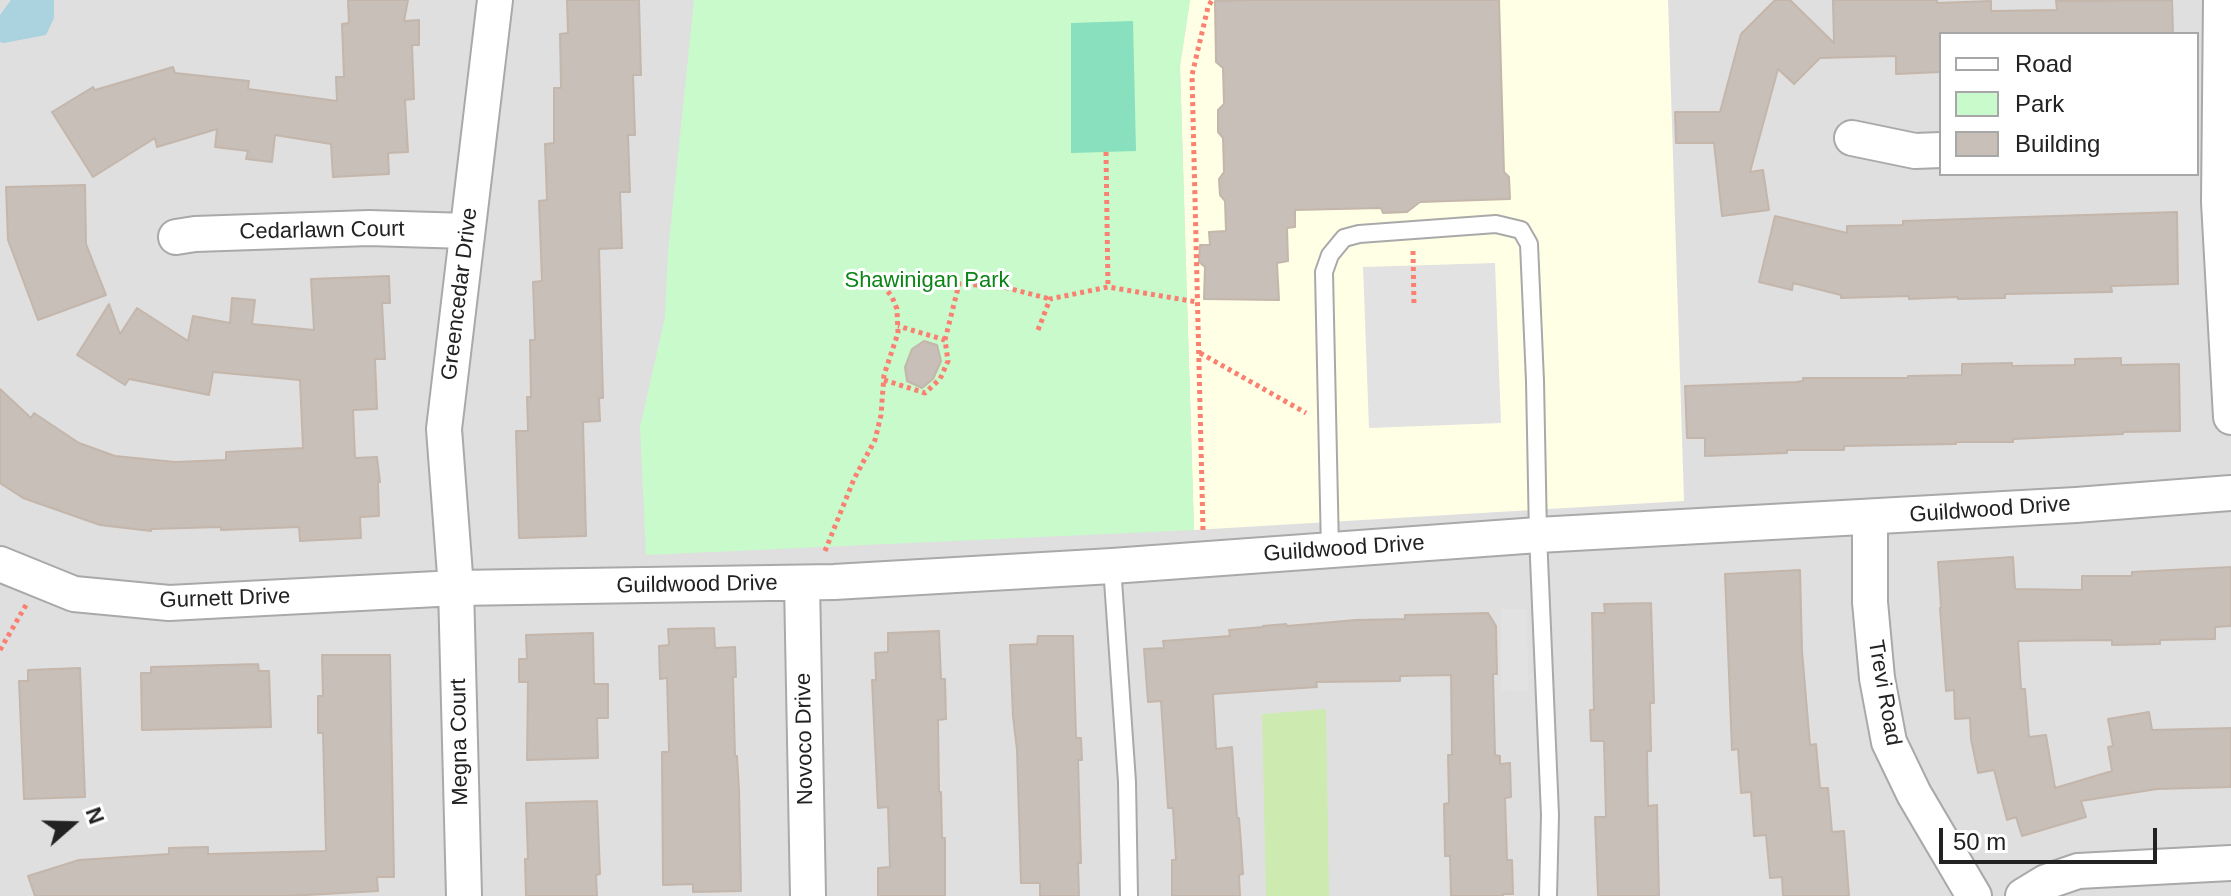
<!DOCTYPE html>
<style>
body{margin:0}
#map{position:relative;width:2231px;height:896px;overflow:hidden;background:#f2efe9;font-family:Arial,sans-serif}
canvas{display:block}
.legend{position:absolute;left:1939px;top:32px;width:260px;height:144px;box-sizing:border-box;background:#fff;border:2px solid #a7a7a7;margin:0;padding:10px 14px;list-style:none;font-size:24px;color:#222}
.legend li{display:flex;align-items:center;gap:16px;height:40px}
.legend b{width:40px;border:2px solid #a7a7a7}
.north{position:absolute;left:32px;top:784px;width:80px;height:80px;-webkit-text-stroke:6px #fff;paint-order:stroke;rotate:70deg;font-size:22px;font-weight:700;line-height:32px;text-align:center;color:#222}
.north::after{content:'';display:block;margin:auto;width:28px;height:36px;background:#222;clip-path:polygon(50% 0,100% 100%,50% 72%,0 100%)}
.scale{position:absolute;left:1939px;top:828px;width:218px;height:36px;box-sizing:border-box;border:4px solid #222;border-top:0;padding-left:10px;font-size:24px;line-height:28px;white-space:nowrap;color:#222;-webkit-text-stroke:6px #fff;paint-order:stroke}
</style>
<div id="map">
<canvas width="2231" height="896"></canvas>
<ul class="legend">
<li><b style="height:10px;background:#fff"></b>Road</li>
<li><b style="height:22px;background:#c8facc"></b>Park</li>
<li><b style="height:22px;background:#c7bfb8"></b>Building</li>
</ul>
<div class="north">N</div>
<div class="scale">50 m</div>
</div>
<script>
const c = document.querySelector('canvas').getContext('2d');
c.lineJoin = 'round';
function fill(path, color) {
  c.fillStyle = color;
  c.fill(path, 'evenodd');
}
function poly(rows) {
  const path = new Path2D();
  for (const r of rows) {
    path.moveTo(r[0], r[1]);
    for (let i = 2; i < r.length; i += 2) path.lineTo(r[i], r[i + 1]);
  }
  return path;
}
function strokePath(path, color, width, dash) {
  c.strokeStyle = color;
  c.lineWidth = width;
  c.lineCap = dash ? 'butt' : 'round';
  c.setLineDash(dash || []);
  c.stroke(path);
}
function drawText(font, color, halo, rows, align = 'center') {
  c.font = font + ' Arial,sans-serif';
  c.lineWidth = 6;
  c.setLineDash([]);
  c.textBaseline = 'middle';
  c.strokeStyle = halo;
  c.fillStyle = color;
  for (const [text, x, y, turn = 0] of rows) {
    c.save();
    c.translate(x, y);
    c.rotate((+turn || 0) * Math.PI / 180);
    c.textAlign = isNaN(turn) ? turn : align;
    if (halo) c.strokeText(text, 0, 0);
    c.fillText(text, 0, 0);
    c.restore();
  }
}
fill(poly([
 [0,0,2231,0,2231,896,0,896],
 [1941,34,2197,34,2197,174,1941,174]
]), '#e0dfdf');
fill(poly([
 [1190,0,1668,0,1684,501,1194,530,1180,66]
]), '#ffffe5');
fill(poly([
 [1326,709,1329,896,1266,896,1262,714]
]), '#cdebb0');
fill(poly([
 [694,0,1190,0,1180,66,1194,530,646,555,640,427,665,317,668,252]
]), '#c8facc');
fill(poly([
 [1133,21,1136,151,1071,153,1071,23]
]), '#88e0be');
fill(poly([
 [1495,263,1501,423,1369,428,1363,267],
 [1501,609,1527,609,1528,691,1501,690]
]), '#e2e2e2');
fill(poly([
 [11,0,54,0,54,18,46,35,4,43,0,42,0,15]
]), '#aad3df');
const building = poly([
 [348,0,408,0,404,21,419,20,419,45,412,45,414,99,405,100,408,152,388,153,389,174,333,177,331,144,275,135,272,162,246,159,248,151,215,147,217,129,157,147,155,138,93,177,52,112,93,87,95,90,173,67,175,73,249,81,248,89,337,101,336,77,344,77,342,24,349,23,348,0],
 [567,0,639,0,641,75,633,75,635,135,628,135,630,192,620,192,622,248,599,249,603,398,599,398,600,421,583,422,586,536,519,538,516,431,528,431,527,397,531,397,530,340,535,340,533,282,542,281,539,201,547,200,545,144,554,143,554,88,561,88,560,34,568,33,567,0],
 [1248,0,1499,0,1504,172,1509,177,1510,199,1420,202,1407,212,1383,213,1381,208,1295,210,1295,227,1287,228,1288,261,1277,263,1279,300,1204,299,1205,267,1199,262,1200,245,1210,245,1209,232,1226,231,1225,201,1220,195,1219,179,1224,172,1223,138,1218,132,1218,110,1224,104,1223,68,1216,62,1215,1,1248,0],
 [1775,0,1790,0,1834,43,1833,0,1937,0,1937,3,1991,1,1991,11,2057,10,2056,1,2172,0,2173,34,1941,34,1941,72,1896,74,1896,56,1820,58,1794,84,1778,69,1750,172,1763,170,1769,210,1722,216,1714,143,1676,143,1675,112,1720,112,1741,34,1775,0],
 [85,185,86,244,106,295,38,320,8,240,6,187,85,185],
 [2177,212,2178,284,2111,286,2112,292,2005,294,2005,298,1958,299,1958,297,1909,299,1909,296,1841,298,1841,295,1793,283,1792,290,1759,282,1775,216,1847,233,1847,226,1903,225,1903,221,2177,212],
 [389,276,390,303,382,303,385,359,375,359,377,409,353,410,355,458,377,457,380,482,378,482,379,516,360,517,361,538,300,541,299,527,221,530,221,527,151,529,151,531,100,525,23,498,0,483,0,389,31,418,34,413,79,443,115,456,175,462,226,460,226,452,303,448,300,380,213,372,209,395,129,379,125,385,77,355,109,304,120,334,137,308,188,341,193,316,230,323,232,298,255,300,252,324,314,330,311,279,389,276],
 [924,341,937,345,941,361,933,379,922,388,907,381,905,367,912,349,924,341],
 [2121,358,2121,365,2179,364,2180,431,2123,432,2123,434,2013,439,2013,442,1956,442,1956,444,1844,446,1844,450,1787,450,1787,453,1705,456,1705,438,1687,438,1685,386,1796,382,1803,381,1803,378,1908,378,1908,376,1962,375,1962,364,2012,363,2012,366,2075,365,2075,359,2121,358],
 [2013,557,2015,589,2082,590,2082,576,2132,576,2132,572,2231,567,2231,626,2215,627,2215,639,2160,640,2160,644,2112,645,2112,640,2018,641,2021,689,2025,689,2029,737,2046,735,2055,788,2112,771,2108,747,2113,746,2108,719,2149,712,2152,730,2231,728,2231,787,2157,789,2081,801,2086,817,2022,836,2016,817,2007,820,1994,770,1978,773,1971,739,1970,718,1955,719,1954,690,1946,691,1940,608,1941,607,1938,562,2013,557],
 [1800,570,1802,651,1810,745,1816,744,1820,788,1828,788,1832,832,1844,831,1849,896,1783,896,1782,877,1770,878,1766,835,1754,836,1751,792,1741,793,1738,749,1732,750,1725,574,1800,570],
 [1651,603,1654,703,1650,703,1651,751,1647,751,1648,806,1657,805,1659,896,1598,896,1595,817,1606,817,1604,741,1591,741,1590,710,1594,710,1592,613,1605,613,1604,604,1651,603],
 [1488,613,1496,626,1497,674,1493,674,1495,755,1500,756,1500,764,1510,763,1511,797,1505,798,1507,860,1512,860,1513,894,1503,894,1503,896,1451,896,1450,856,1445,856,1444,804,1449,803,1448,755,1452,755,1451,675,1400,676,1400,681,1316,682,1317,687,1213,694,1216,749,1232,747,1237,818,1239,818,1241,843,1243,874,1239,875,1240,896,1172,896,1172,860,1176,860,1173,808,1168,808,1161,701,1148,702,1144,649,1164,648,1163,641,1230,636,1229,630,1263,627,1263,626,1286,624,1287,626,1356,620,1405,619,1405,615,1488,613],
 [714,628,715,648,735,647,736,677,733,677,735,756,737,756,739,790,741,891,693,892,693,884,663,885,662,752,669,752,667,678,660,679,659,646,669,645,668,629,714,628],
 [939,631,941,679,945,679,946,719,938,720,939,792,941,792,942,838,945,838,945,896,878,896,878,868,890,867,888,807,878,808,872,680,876,680,875,653,888,652,888,633,939,631],
 [593,633,594,684,608,684,608,718,597,718,598,758,527,760,528,682,519,682,519,659,527,659,526,635,593,633],
 [1038,636,1073,636,1076,738,1081,738,1082,760,1078,760,1081,863,1078,863,1079,896,1040,896,1040,883,1021,883,1017,750,1013,716,1010,645,1037,644,1038,636],
 [322,655,390,655,394,877,377,877,378,891,289,896,35,896,28,876,79,860,169,854,169,848,208,847,208,854,326,851,323,733,318,733,318,696,323,696,322,655],
 [258,664,259,671,269,671,271,727,142,730,141,673,151,673,151,667,258,664],
 [80,668,85,797,24,799,19,681,28,681,28,670,80,668],
 [597,801,600,874,596,875,597,896,526,896,525,859,528,859,526,803,597,801]
]);
fill(building, '#c7bfb8');
strokePath(building, '#c4b6ab', 2);
const service = poly([
 [1330,550,1324,272,1330,255,1344,238,1359,234,1496,224,1521,230,1529,244,1535,381,1538,535,1550,815,1548,896],
 [1112,566,1127,782,1129,896]
]);
const minor = poly([
 [2221,0,2219,202,2231,417],
 [1852,138,1915,151,1941,150],
 [176,237,195,234,369,228,467,231],
 [1870,518,1870,602,1877,678,1889,742,1914,794,1974,896],
 [0,564,74,594,169,603,456,588,834,582,1112,566,1538,535,2076,505,2231,493],
 [802,583,808,896],
 [464,896,456,588,444,429,495,0],
 [2023,896,2046,882,2078,871,2231,863]
]);
strokePath(service, '#a9a9a9', 20);
strokePath(minor, '#a9a9a9', 38);
strokePath(poly([
 [1106,152,1108,287],
 [1413,251,1414,306],
 [1038,330,1050,299,1108,287,1197,302],
 [945,340,959,284,1000,286,1050,299],
 [1200,353,1306,413],
 [884,380,925,393,940,379,948,361,945,340,898,326],
 [1203,530,1192,75,1208,7,1212,0],
 [825,551,854,479,875,440,881,415,884,375,898,333,897,309,892,297,883,285,872,281,861,281],
 [0,650,26,605]
]), '#fa8072', 5, [4, 4]);
strokePath(service, '#fff', 16);
strokePath(minor, '#fff', 34);
drawText('22px', '#222', '#fff', [
 ["Cedarlawn Court",322,231,-1],
 ["Greencedar Drive",460,294,-83],
 ["Guildwood Drive",1990,510,-4],
 ["Guildwood Drive",1344,549,-4],
 ["Guildwood Drive",697,585,-1],
 ["Gurnett Drive",225,599,-2],
 ["Trevi Road",1884,693,80],
 ["Novoco Drive",805,739,-91],
 ["Megna Court",460,742,-91]
]);
drawText('22px', '#0c8416', '#fff', [
 ["Shawinigan Park",927,281]
]);
</script>
